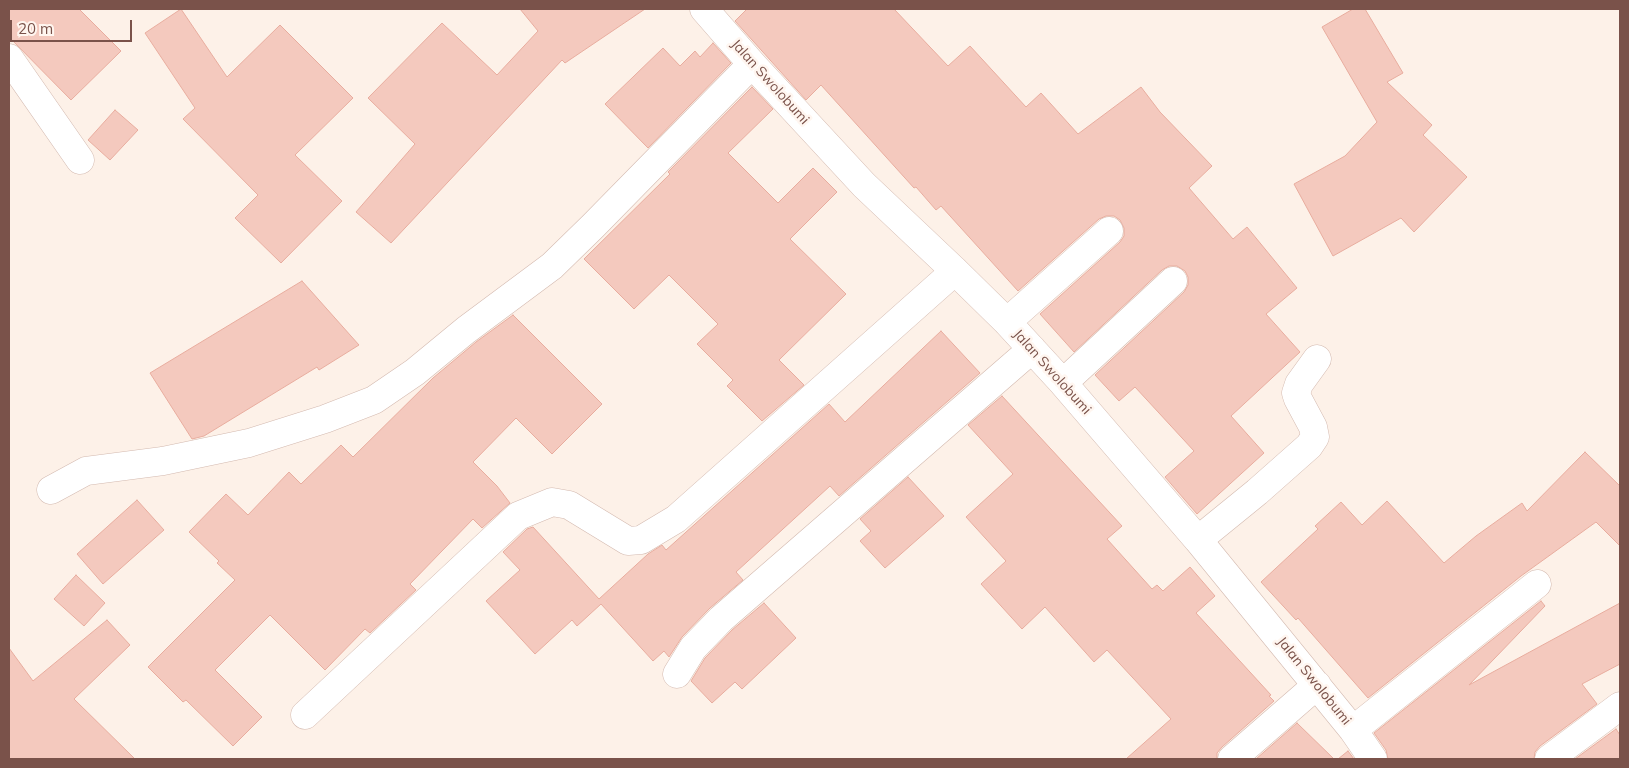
<!DOCTYPE html>
<style>
body{margin:0}
#map{position:relative;width:1629px;height:768px;overflow:hidden;background:#fdf1e8;font-family:Mulish,sans-serif}
canvas{display:block}
.frame{position:absolute;inset:0;border:10px solid #7a524a;pointer-events:none}
.scale{position:absolute;left:10px;top:20px;width:122px;height:22px;box-sizing:border-box;border:2px solid #7a524a;border-top:0;padding-left:6px;font-size:15px;line-height:18px;white-space:nowrap;color:#7a524a;-webkit-text-stroke:4px #fff6f0;paint-order:stroke}
</style>
<div id="map">
<canvas width="1629" height="768"></canvas>
<div class="frame"></div>
<div class="scale">20 m</div>
</div>
<script>
const c = document.querySelector('canvas').getContext('2d');
c.lineJoin = 'round';
function fill(path, color) {
  c.fillStyle = color;
  c.fill(path, 'evenodd');
}
function poly(rows) {
  const path = new Path2D();
  for (const r of rows) {
    path.moveTo(r[0], r[1]);
    for (let i = 2; i < r.length; i += 2) path.lineTo(r[i], r[i + 1]);
  }
  return path;
}
function strokePath(path, color, width, dash) {
  c.strokeStyle = color;
  c.lineWidth = width;
  c.lineCap = dash ? 'butt' : 'round';
  c.setLineDash(dash || []);
  c.stroke(path);
}
function drawText(font, color, halo, rows, align = 'center') {
  c.font = font + ' Mulish,sans-serif';
  c.lineWidth = 5;
  c.setLineDash([]);
  c.textBaseline = 'middle';
  c.strokeStyle = halo;
  c.fillStyle = color;
  for (const [text, x, y, turn = 0] of rows) {
    c.save();
    c.translate(x, y);
    c.rotate((+turn || 0) * Math.PI / 180);
    c.textAlign = isNaN(turn) ? turn : align;
    if (halo) c.strokeText(text, 0, 0);
    c.fillText(text, 0, 0);
    c.restore();
  }
}
const building = poly([
 [9,9,79,9,121,51,71,100,9,37,9,9],
 [181,9,227,77,280,25,353,98,295,155,342,201,281,263,235,218,258,195,183,119,195,108,145,33,181,9],
 [520,9,645,9,565,63,562,60,391,243,356,212,415,144,368,98,442,23,497,75,538,31,520,9],
 [747,9,894,9,948,66,970,46,1026,107,1041,93,1078,134,1141,87,1160,112,1212,166,1189,188,1233,239,1247,227,1297,288,1266,314,1300,352,1231,416,1264,453,1197,514,1165,477,1194,451,1135,387,1119,401,1095,375,1184,292,1188,285,1188,277,1185,271,1177,266,1169,266,1162,270,1074,352,1040,314,1120,242,1124,236,1124,228,1120,220,1114,216,1106,216,1099,219,1018,291,941,206,936,210,916,187,914,188,821,85,806,100,735,21,747,9],
 [1353,9,1365,9,1403,73,1387,82,1432,125,1423,135,1467,177,1414,232,1401,218,1333,256,1294,184,1345,156,1377,122,1322,27,1353,9],
 [713,43,731,63,648,148,605,104,663,48,680,66,695,51,700,57,713,43],
 [752,87,773,109,728,153,778,203,813,168,837,192,790,239,846,294,779,360,804,385,762,421,727,386,733,380,697,344,718,324,669,275,634,309,584,259,670,174,668,172,752,87],
 [115,110,138,130,110,160,88,140,115,110],
 [302,281,359,345,319,370,317,367,204,436,192,439,150,373,302,281],
 [513,315,602,404,552,454,516,418,473,462,497,486,510,503,482,528,473,519,410,584,416,590,370,633,365,629,325,670,270,615,215,670,262,717,233,746,186,700,183,702,148,667,235,580,217,563,219,561,189,532,226,494,248,515,289,472,301,484,341,445,353,457,433,378,476,342,513,315],
 [941,331,980,373,839,496,830,486,736,572,743,580,710,608,682,637,669,657,664,651,653,661,601,604,577,626,572,620,535,654,486,601,520,570,503,552,527,529,533,527,599,599,648,554,662,545,666,550,829,404,845,422,941,331],
 [1002,396,1122,526,1107,539,1152,589,1157,585,1163,591,1190,567,1215,596,1196,613,1271,695,1269,696,1274,701,1222,747,1217,753,1217,759,1126,759,1171,719,1107,650,1094,662,1045,607,1022,629,981,584,1006,561,966,517,1013,474,968,425,1002,396],
 [1585,452,1620,486,1620,546,1596,522,1521,576,1368,698,1298,618,1296,620,1261,582,1318,529,1315,526,1341,502,1362,525,1387,501,1444,563,1476,536,1522,503,1527,511,1585,452],
 [908,477,944,516,885,568,860,541,871,531,860,519,908,477],
 [137,500,164,530,103,584,77,554,137,500],
 [76,575,105,603,84,626,54,599,76,575],
 [1541,601,1545,606,1469,685,1620,603,1620,664,1582,684,1597,704,1540,746,1535,752,1534,759,1388,759,1386,750,1374,733,1541,601],
 [764,603,796,638,742,689,735,682,712,703,691,681,705,658,732,630,764,603],
 [107,620,130,645,74,699,135,759,9,759,9,648,33,681,107,620],
 [1297,723,1334,759,1256,759,1297,723],
 [1616,729,1620,735,1620,759,1575,759,1616,729],
 [1348,751,1354,759,1338,759,1348,751]
]);
fill(building, '#f4c9be');
strokePath(building, '#e8ac9e', 1);
const minor = poly([
 [704,9,752,64,864,185,955,271,1007,322,1063,383,1198,540,1353,730,1373,759],
 [9,58,80,160],
 [1007,322,1109,231],
 [1063,383,1173,281],
 [51,490,86,471,163,461,249,443,325,419,374,400,415,372,466,330,552,266,593,226,752,64],
 [1198,540,1257,492,1309,446,1315,437,1313,427,1298,399,1296,393,1299,384,1317,359],
 [677,674,693,648,721,619,1032,349],
 [305,715,518,516,552,502,569,505,628,541,641,540,676,519,955,271],
 [1353,730,1537,584],
 [1232,759,1317,685],
 [1549,759,1620,706]
]);
strokePath(minor, '#d3b9af', 29);
strokePath(minor, '#fff', 28);
drawText('14px', '#7a524a', '#fff6f0', [
 ["Jalan Swolobumi",770,82,48],
 ["Jalan Swolobumi",1052,372,48],
 ["Jalan Swolobumi",1314,681,51]
]);
</script>
